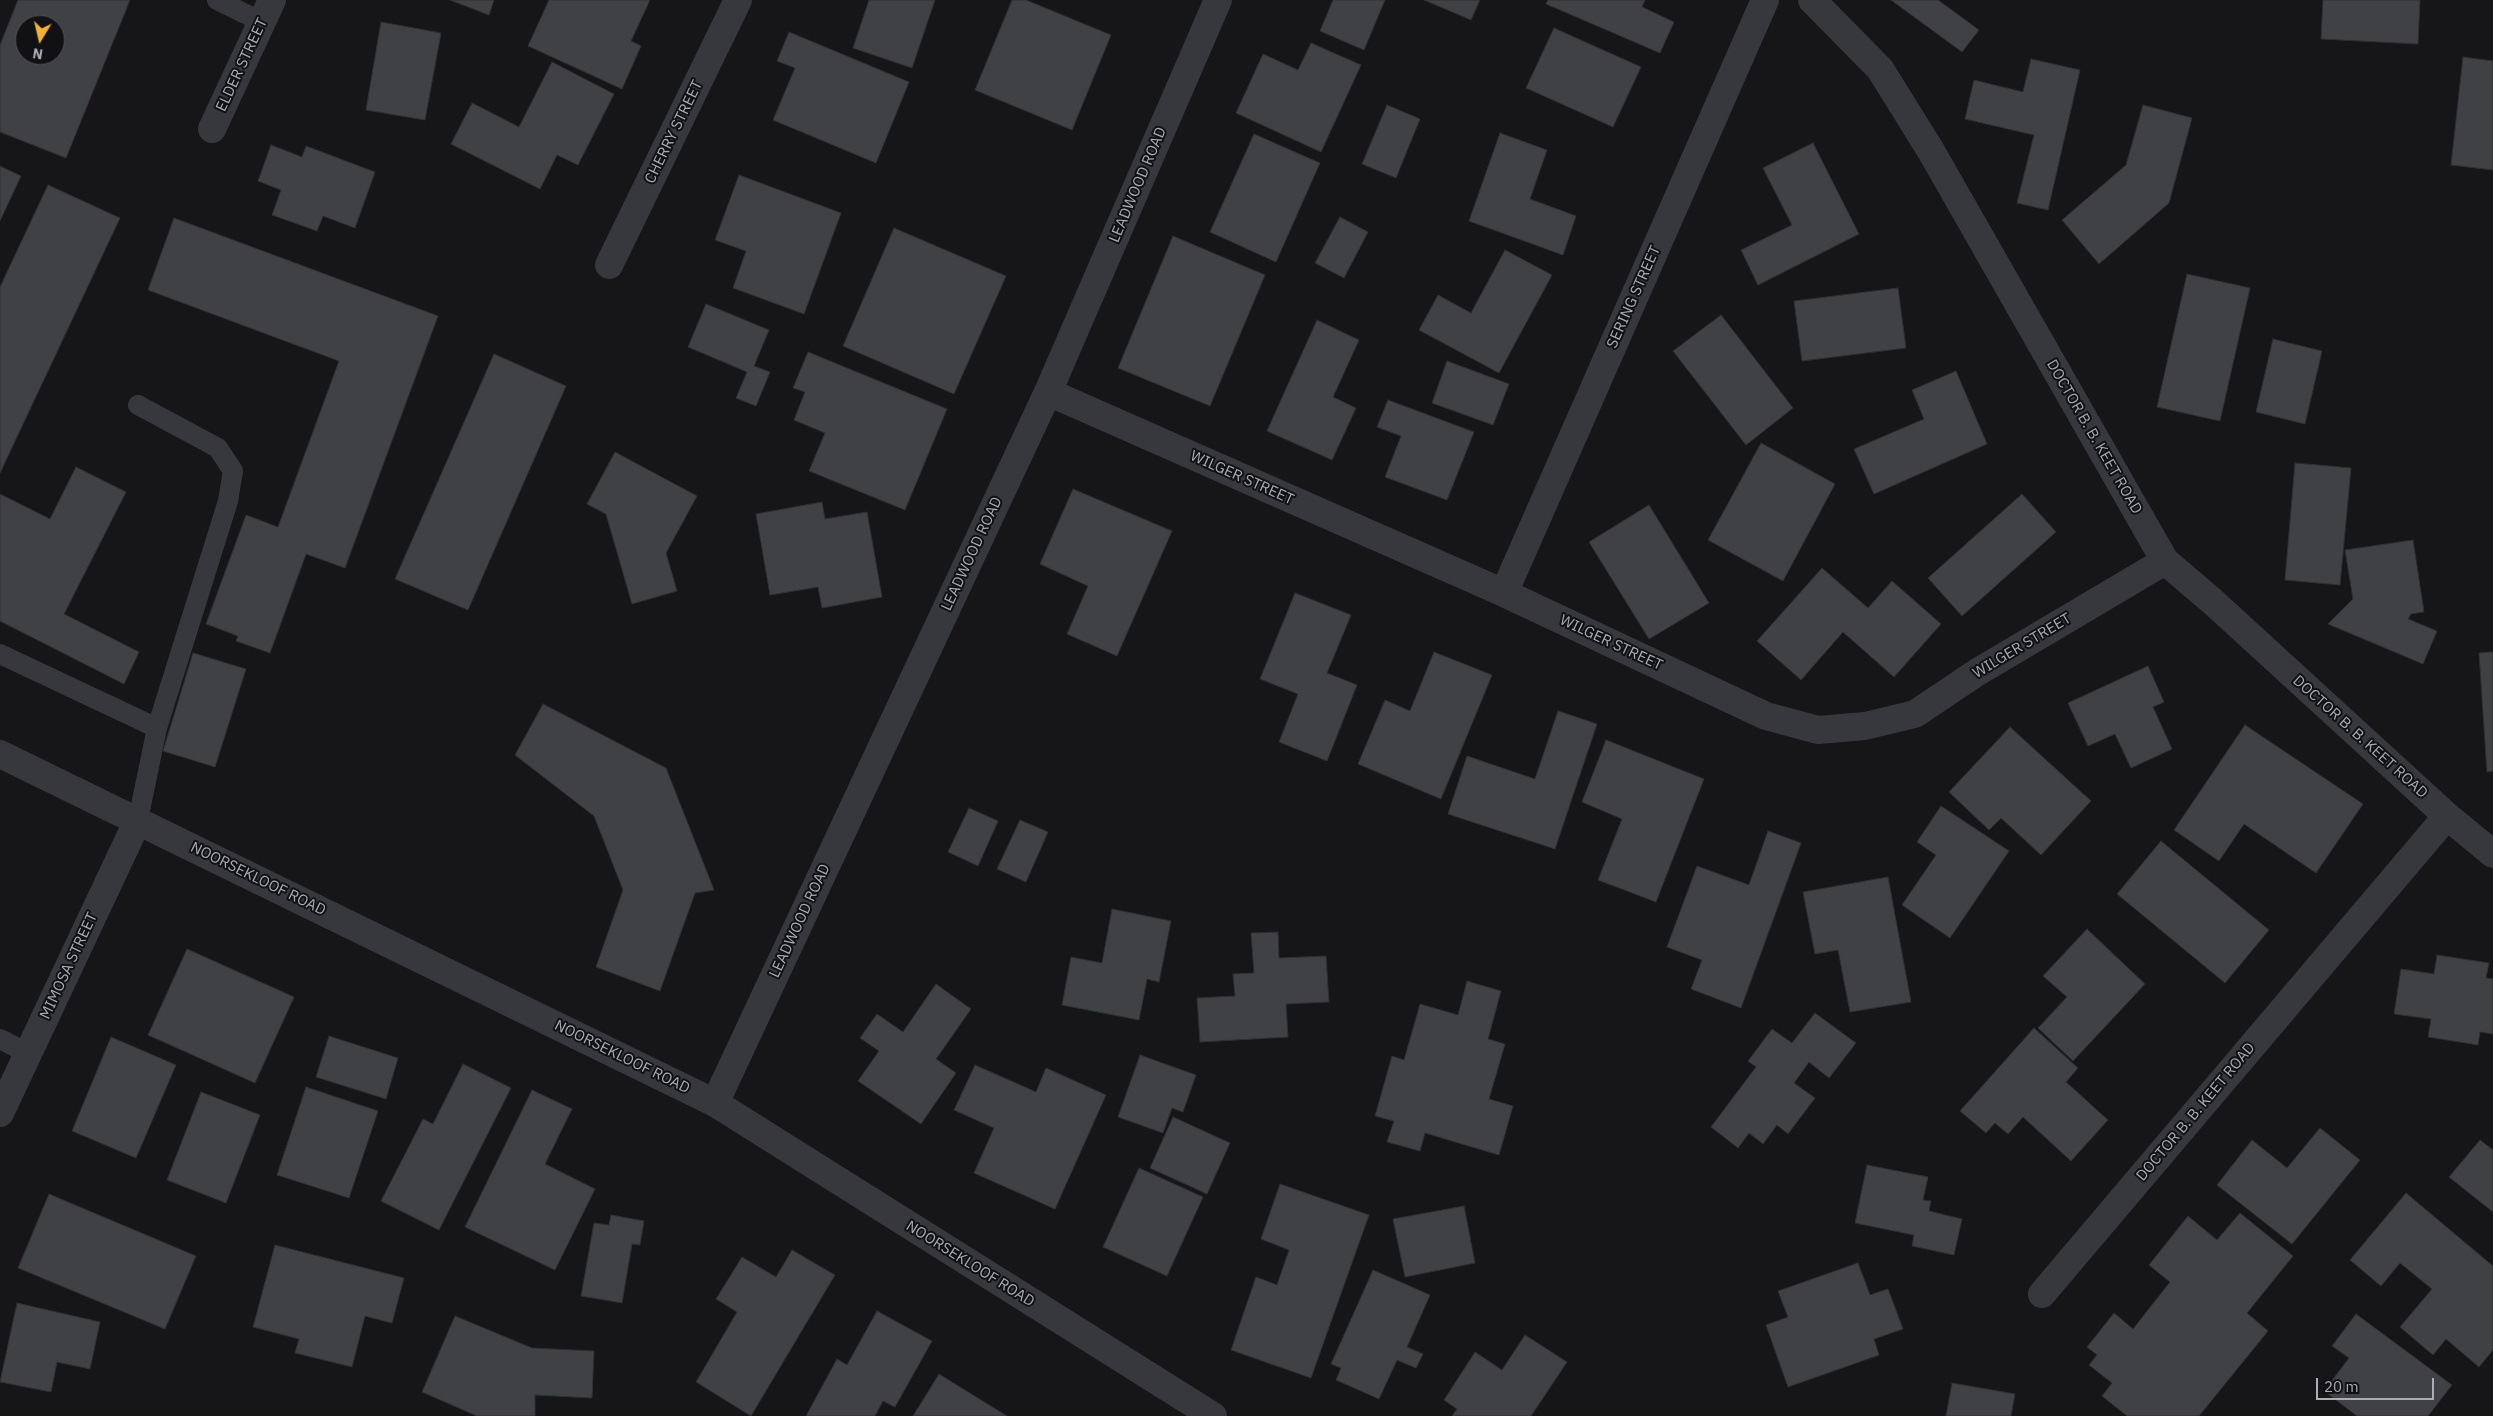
<!DOCTYPE html>
<style>
body{margin:0}
#map{position:relative;width:2493px;height:1416px;overflow:hidden;background:#161618;font-family:"IBM Plex Sans",sans-serif}
canvas{display:block}
.north{position:absolute;left:15px;top:15px;width:50px;height:50px;box-sizing:border-box;background:#111113;border:1px solid #4d4f55;border-radius:50%;rotate:189deg;font-size:14px;font-weight:700;line-height:20px;text-align:center;color:#a8adb8}
.north::after{content:'';display:block;margin:auto;width:18px;height:22px;background:#f2b134;clip-path:polygon(50% 0,100% 100%,50% 72%,0 100%)}
.scale{position:absolute;left:2316px;top:1378px;width:118px;height:22px;box-sizing:border-box;border:2px solid #a8adb8;border-top:0;padding-left:6px;font-size:15px;line-height:18px;white-space:nowrap;color:#a8adb8;-webkit-text-stroke:4px #111113;paint-order:stroke}
</style>
<div id="map">
<canvas width="2493" height="1416"></canvas>
<div class="north">N</div>
<div class="scale">20 m</div>
</div>
<script>
const c = document.querySelector('canvas').getContext('2d');
c.lineJoin = 'round';
function fill(path, color) {
  c.fillStyle = color;
  c.fill(path, 'evenodd');
}
function poly(rows) {
  const path = new Path2D();
  for (const r of rows) {
    path.moveTo(r[0], r[1]);
    for (let i = 2; i < r.length; i += 2) path.lineTo(r[i], r[i + 1]);
  }
  return path;
}
function strokePath(path, color, width, dash) {
  c.strokeStyle = color;
  c.lineWidth = width;
  c.lineCap = dash ? 'butt' : 'round';
  c.setLineDash(dash || []);
  c.stroke(path);
}
function drawText(font, color, halo, rows, align = 'center') {
  c.font = font + ' "IBM Plex Sans",sans-serif';
  c.lineWidth = 4;
  c.setLineDash([]);
  c.textBaseline = 'middle';
  c.strokeStyle = halo;
  c.fillStyle = color;
  for (const [text, x, y, turn = 0] of rows) {
    c.save();
    c.translate(x, y);
    c.rotate((+turn || 0) * Math.PI / 180);
    c.textAlign = isNaN(turn) ? turn : align;
    if (halo) c.strokeText(text, 0, 0);
    c.fillText(text, 0, 0);
    c.restore();
  }
}
const building = poly([
 [18,0,130,0,66,158,0,132,0,45,18,0],
 [25,25,55,25,55,55,25,55,25,25],
 [450,0,494,0,489,15,450,0],
 [549,0,650,0,631,41,641,46,622,89,528,46,549,0],
 [869,0,935,0,912,68,853,48,869,0],
 [1012,0,1026,0,1111,35,1072,130,975,90,1012,0],
 [1333,0,1385,0,1364,50,1320,31,1333,0],
 [1424,0,1480,0,1471,20,1424,0],
 [1548,0,1645,0,1642,7,1674,22,1660,53,1546,4,1548,0],
 [1891,0,1938,0,1979,30,1962,52,1891,0],
 [2323,0,2420,0,2418,44,2321,39,2323,0],
 [381,22,441,33,425,120,366,110,381,22],
 [1554,28,1641,67,1613,127,1526,88,1554,28],
 [789,32,909,82,876,163,773,120,795,68,777,61,789,32],
 [1311,43,1361,65,1321,152,1236,113,1263,54,1298,70,1311,43],
 [2463,57,2493,61,2493,170,2451,165,2463,57],
 [2031,59,2080,70,2048,210,2017,203,2034,135,1965,119,1974,80,2023,92,2031,59],
 [552,62,614,94,578,165,557,155,540,189,451,144,472,103,519,127,552,62],
 [1387,105,1420,119,1396,178,1362,164,1387,105],
 [2143,105,2192,118,2169,203,2099,264,2062,220,2126,165,2143,105],
 [1500,133,1547,150,1530,199,1576,216,1563,255,1469,221,1500,133],
 [1254,134,1320,163,1276,262,1210,232,1254,134],
 [1813,143,1859,234,1758,285,1741,250,1792,225,1763,168,1813,143],
 [271,145,302,157,306,146,375,172,355,228,323,216,317,231,272,215,281,190,258,181,271,145],
 [0,166,21,176,0,221,0,166],
 [739,175,841,213,804,314,733,288,746,251,715,240,739,175],
 [48,185,120,218,0,473,0,287,48,185],
 [1340,217,1368,232,1344,278,1315,263,1340,217],
 [174,218,438,316,345,568,306,554,270,653,236,641,238,636,206,624,246,515,278,527,339,361,148,290,174,218],
 [894,228,1006,276,954,394,843,346,894,228],
 [1173,236,1265,275,1210,406,1118,368,1173,236],
 [1505,250,1552,275,1499,373,1419,330,1438,295,1471,313,1505,250],
 [2187,274,2250,288,2220,421,2157,407,2187,274],
 [1898,288,1906,348,1802,361,1794,301,1898,288],
 [706,304,769,330,754,366,770,372,756,406,736,398,747,372,688,347,706,304],
 [1721,315,1793,408,1746,445,1673,351,1721,315],
 [1317,320,1359,340,1333,397,1356,408,1332,460,1267,431,1317,320],
 [2273,339,2322,351,2305,424,2256,412,2273,339],
 [808,352,947,409,905,510,809,471,825,433,794,420,805,392,793,388,808,352],
 [494,354,566,386,468,610,395,579,494,354],
 [1447,361,1509,384,1493,425,1432,403,1447,361],
 [1956,371,1987,444,1874,494,1854,449,1924,419,1912,390,1956,371],
 [1388,400,1474,432,1447,500,1385,477,1401,436,1377,427,1388,400],
 [1761,443,1835,484,1783,581,1708,540,1761,443],
 [615,452,697,496,666,553,677,591,632,604,606,514,587,504,615,452],
 [2295,463,2351,468,2340,585,2285,580,2295,463],
 [76,467,126,492,64,614,139,652,124,684,0,621,0,494,50,519,76,467],
 [1073,489,1172,531,1117,656,1067,634,1088,586,1040,564,1073,489],
 [2022,494,2056,532,1962,616,1928,578,2022,494],
 [822,502,825,519,867,512,882,597,822,608,818,587,770,595,756,514,822,502],
 [1649,505,1709,603,1649,639,1589,542,1649,505],
 [2413,540,2424,612,2411,614,2408,619,2437,631,2423,664,2328,624,2353,599,2345,550,2413,540],
 [1822,568,1868,608,1892,581,1941,624,1894,677,1843,632,1801,680,1757,641,1822,568],
 [1295,593,1351,615,1327,673,1357,685,1327,761,1279,742,1298,694,1260,679,1295,593],
 [1434,652,1492,675,1441,799,1358,764,1385,700,1410,711,1434,652],
 [2493,652,2493,771,2487,772,2479,653,2493,652],
 [193,653,246,669,215,767,163,751,193,653],
 [2148,666,2164,702,2153,707,2172,749,2131,768,2115,734,2088,746,2068,703,2148,666],
 [543,704,666,768,714,890,695,893,660,991,596,967,623,890,594,816,515,755,543,704],
 [1558,711,1597,724,1555,849,1448,814,1467,756,1535,779,1558,711],
 [2245,725,2363,804,2316,873,2244,824,2219,861,2174,830,2245,725],
 [2010,727,2091,801,2041,855,2001,818,1989,830,1949,792,2010,727],
 [1606,740,1704,779,1656,902,1598,880,1622,819,1582,802,1606,740],
 [1941,806,2009,851,1950,938,1902,905,1936,855,1917,842,1941,806],
 [969,808,998,821,978,866,948,852,969,808],
 [1020,820,1048,832,1026,882,997,869,1020,820],
 [1768,831,1801,843,1741,1008,1691,989,1702,960,1667,947,1697,866,1749,885,1768,831],
 [2161,841,2269,930,2225,983,2117,894,2161,841],
 [1888,877,1911,1002,1850,1012,1838,950,1815,954,1803,892,1888,877],
 [1112,909,1171,921,1159,982,1147,979,1139,1020,1062,1005,1071,957,1102,963,1112,909],
 [2087,929,2145,984,2073,1061,2038,1028,2067,997,2043,976,2087,929],
 [1278,932,1279,958,1326,956,1329,1002,1286,1004,1288,1037,1200,1042,1197,998,1235,996,1233,974,1254,973,1251,933,1278,932],
 [187,949,294,997,255,1083,148,1035,187,949],
 [2437,955,2489,963,2486,978,2493,979,2493,1034,2480,1032,2478,1045,2428,1037,2431,1019,2394,1014,2401,969,2434,974,2437,955],
 [1467,981,1501,991,1488,1039,1505,1044,1489,1099,1513,1106,1499,1155,1425,1133,1420,1151,1387,1142,1394,1121,1375,1116,1392,1056,1404,1060,1420,1004,1458,1015,1467,981],
 [936,984,971,1009,936,1059,956,1073,921,1124,858,1081,879,1051,860,1038,877,1014,903,1032,936,984],
 [1815,1013,1856,1043,1829,1078,1809,1062,1794,1083,1815,1098,1788,1134,1777,1125,1763,1144,1749,1133,1738,1148,1711,1127,1756,1067,1748,1061,1772,1029,1792,1043,1815,1013],
 [2034,1028,2078,1068,2066,1082,2108,1120,2071,1161,2023,1117,2008,1134,1995,1123,1986,1133,1960,1111,2034,1028],
 [329,1036,398,1058,386,1099,316,1077,329,1036],
 [111,1037,176,1065,136,1158,72,1131,111,1037],
 [1140,1055,1196,1075,1183,1112,1172,1108,1163,1133,1118,1117,1140,1055],
 [463,1064,511,1088,439,1230,381,1201,423,1119,433,1124,463,1064],
 [975,1065,1036,1092,1046,1068,1106,1095,1055,1209,974,1173,994,1128,954,1110,975,1065],
 [306,1087,378,1111,349,1198,277,1175,306,1087],
 [532,1090,572,1109,545,1164,595,1189,555,1270,465,1227,532,1090],
 [201,1092,260,1115,226,1203,167,1180,201,1092],
 [1173,1117,1230,1143,1207,1194,1150,1168,1173,1117],
 [2320,1128,2360,1160,2292,1244,2217,1185,2252,1140,2287,1168,2320,1128],
 [2480,1140,2493,1150,2493,1212,2449,1177,2480,1140],
 [1867,1165,1928,1177,1923,1200,1931,1201,1929,1211,1962,1219,1954,1255,1912,1246,1914,1235,1855,1223,1867,1165],
 [1139,1168,1203,1197,1167,1276,1103,1247,1139,1168],
 [1280,1184,1369,1215,1311,1378,1231,1350,1256,1277,1277,1285,1289,1250,1261,1239,1280,1184],
 [2406,1193,2493,1266,2493,1350,2479,1367,2446,1339,2433,1355,2400,1327,2432,1289,2400,1263,2381,1286,2350,1260,2406,1193],
 [49,1194,196,1256,165,1329,18,1268,49,1194],
 [1464,1206,1475,1263,1405,1277,1393,1219,1464,1206],
 [2240,1213,2293,1256,2247,1313,2268,1331,2199,1416,2127,1416,2102,1396,2112,1383,2089,1365,2097,1355,2087,1347,2114,1313,2133,1329,2170,1282,2149,1265,2188,1216,2217,1240,2240,1213],
 [611,1215,644,1221,640,1245,632,1244,622,1303,581,1296,594,1223,609,1225,611,1215],
 [275,1245,404,1278,392,1323,365,1316,352,1367,295,1353,299,1339,253,1327,275,1245],
 [792,1250,835,1275,751,1416,696,1382,737,1312,716,1299,742,1257,776,1277,792,1250],
 [1858,1263,1870,1295,1888,1289,1903,1329,1874,1339,1879,1355,1788,1387,1766,1325,1788,1317,1778,1291,1858,1263],
 [1373,1270,1430,1295,1407,1347,1423,1354,1416,1368,1397,1360,1379,1399,1336,1380,1341,1368,1331,1364,1373,1270],
 [17,1303,100,1322,90,1369,57,1362,51,1392,0,1382,17,1303],
 [877,1311,932,1341,895,1407,883,1401,875,1416,806,1416,837,1359,847,1365,877,1311],
 [2356,1314,2452,1385,2428,1416,2357,1416,2324,1391,2349,1358,2332,1346,2356,1314],
 [455,1316,532,1348,594,1351,592,1398,535,1395,535,1416,477,1416,422,1392,455,1316],
 [1525,1335,1567,1362,1531,1416,1452,1416,1457,1409,1444,1400,1475,1352,1502,1370,1525,1335],
 [939,1374,1007,1416,913,1416,939,1374],
 [1952,1383,2015,1394,2011,1416,1946,1416,1952,1383]
]);
fill(building, '#404145');
strokePath(building, '#303034', 1);
strokePath(poly([
 [217,0,262,22],
 [0,654,157,728],
 [138,820,157,728,228,501,233,471,218,448,138,405],
 [0,1039,27,1053]
]), '#37383d', 20);
strokePath(poly([
 [1812,0,1880,69,1931,151,2165,561,2212,601,2447,816,2493,854],
 [212,129,272,0],
 [609,265,738,0],
 [1048,392,1504,593,1766,716,1818,730,1865,726,1915,714,1976,673,2165,561],
 [1504,593,1765,0],
 [715,1103,1048,392,1218,0],
 [0,1113,138,820],
 [2042,1294,2447,816]
]), '#37383d', 28);
strokePath(poly([
 [0,754,715,1103,1213,1416]
]), '#37383d', 28);
drawText('15px', '#a8adb8', '#111113', [
 ["ELDER STREET",242,65,-65],
 ["CHERRY STREET",674,132,-64],
 ["LEADWOOD ROAD",1138,185,-67],
 ["SERING STREET",1634,297,-66],
 ["DOCTOR B. B. KEET ROAD",2094,437,60],
 ["WILGER STREET",1242,478,24],
 ["LEADWOOD ROAD",972,554,-65],
 ["WILGER STREET",1611,643,25],
 ["WILGER STREET",2022,646,-31],
 ["DOCTOR B. B. KEET ROAD",2360,737,42],
 ["NOORSEKLOOF ROAD",258,879,26],
 ["LEADWOOD ROAD",800,921,-65],
 ["MIMOSA STREET",69,966,-65],
 ["NOORSEKLOOF ROAD",622,1057,26],
 ["DOCTOR B. B. KEET ROAD",2196,1112,-50],
 ["NOORSEKLOOF ROAD",970,1264,32]
]);
</script>
